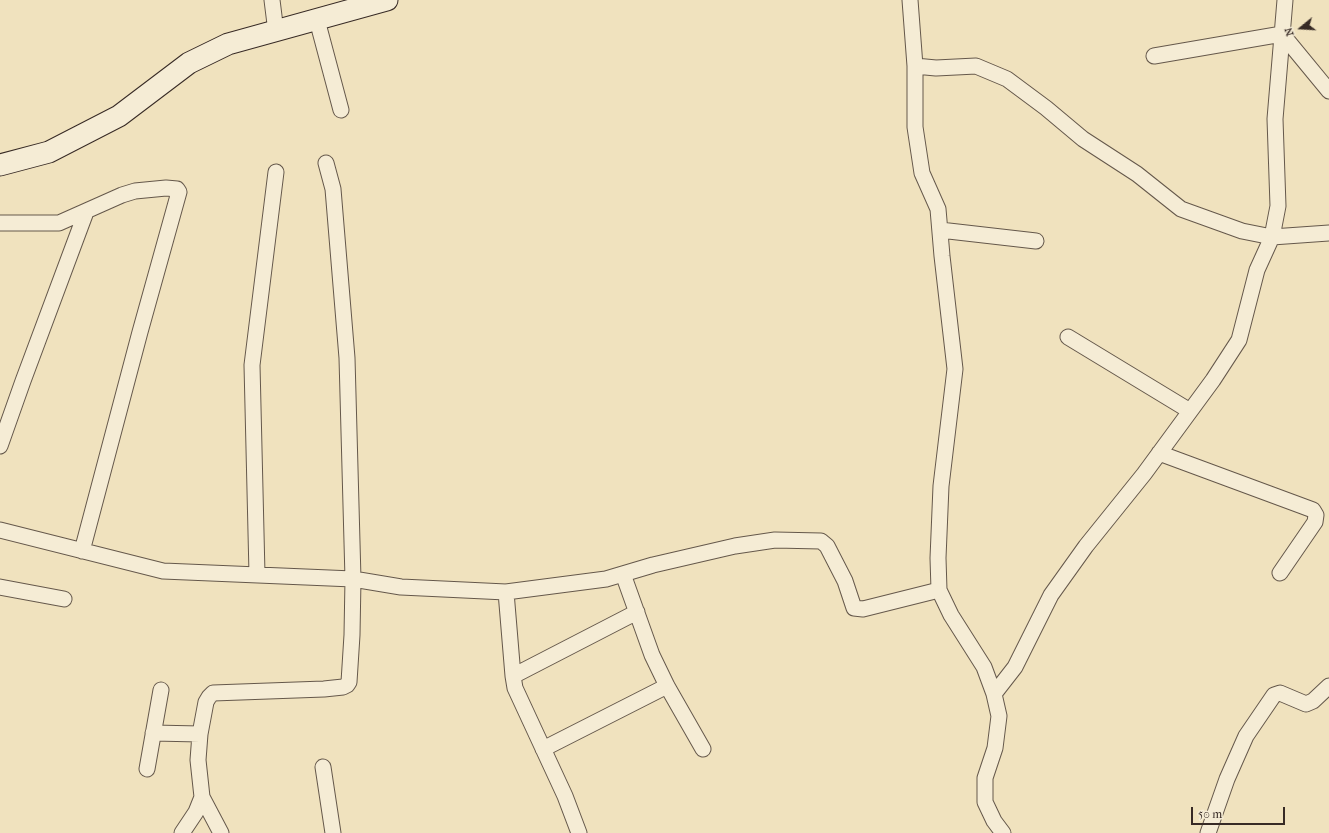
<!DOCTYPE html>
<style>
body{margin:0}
#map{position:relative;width:1329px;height:833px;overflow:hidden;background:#f0e2be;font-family:"IM FELL French Canon",serif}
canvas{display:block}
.north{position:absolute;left:1281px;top:8px;width:40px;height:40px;-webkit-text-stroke:3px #f5ecd5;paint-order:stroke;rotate:252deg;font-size:11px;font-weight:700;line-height:16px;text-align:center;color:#372a25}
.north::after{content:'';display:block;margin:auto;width:14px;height:18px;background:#372a25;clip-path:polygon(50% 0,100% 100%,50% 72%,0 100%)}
.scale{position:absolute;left:1191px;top:807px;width:94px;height:18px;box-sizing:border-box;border:2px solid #372a25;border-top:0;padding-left:5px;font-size:12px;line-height:14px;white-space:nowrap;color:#372a25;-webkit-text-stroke:3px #f5ecd5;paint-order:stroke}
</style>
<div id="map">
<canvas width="1329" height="833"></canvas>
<div class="north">N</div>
<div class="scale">50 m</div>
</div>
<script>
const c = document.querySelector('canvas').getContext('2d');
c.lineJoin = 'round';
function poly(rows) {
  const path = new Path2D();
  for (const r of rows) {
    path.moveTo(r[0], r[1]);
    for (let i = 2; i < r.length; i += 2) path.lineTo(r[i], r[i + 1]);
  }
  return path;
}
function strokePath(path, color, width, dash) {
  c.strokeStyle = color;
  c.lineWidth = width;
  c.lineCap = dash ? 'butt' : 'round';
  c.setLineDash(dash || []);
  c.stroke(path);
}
const street = poly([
 [272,0,276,32],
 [910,0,915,66,915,127,922,173,938,209,942,256,955,369,941,486,938,558,939,590,951,615,984,667,994,694,999,716,995,748,985,778,985,802,994,821,1003,833],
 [317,20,341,110],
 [1154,56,1282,34,1329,91],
 [915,66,936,68,976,66,1007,79,1046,108,1083,139,1137,174,1181,209,1242,231,1272,237,1329,233],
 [0,223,59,223,122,195,135,191,166,188,177,189,179,192,140,332,82,551],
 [940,230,1036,241],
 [1068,337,1190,411],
 [0,446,23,381,86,212],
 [1159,453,1313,510,1316,515,1315,522,1280,573],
 [0,530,163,571,353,579,401,587,506,592,606,579,653,565,735,546,775,540,821,541,827,546,845,581,854,608,863,609,939,590],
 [257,574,252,365,276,172],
 [623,574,652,655,667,686,703,749],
 [0,587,64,599],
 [506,592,513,676,515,688,565,796,579,833],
 [513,676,637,612],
 [994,694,1015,667,1051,595,1086,546,1144,474,1213,380,1239,340,1257,270,1272,237,1278,206,1275,119,1285,0],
 [153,733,200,734],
 [543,749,667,686],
 [323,767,333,833],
 [147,769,161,690],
 [202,797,221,833],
 [182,833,196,812,202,797,198,760,200,734,206,702,209,697,213,693,324,689,343,687,347,685,349,682,352,635,353,579,347,358,333,189,326,163],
 [1208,833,1227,779,1246,736,1274,695,1280,693,1306,704,1313,701,1329,686]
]);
const secondary = poly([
 [0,165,49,152,119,116,189,63,228,44,387,0]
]);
strokePath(street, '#65584b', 17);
strokePath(secondary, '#372a25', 23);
strokePath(street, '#f5ecd5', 15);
strokePath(secondary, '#f5ecd5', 21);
</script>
